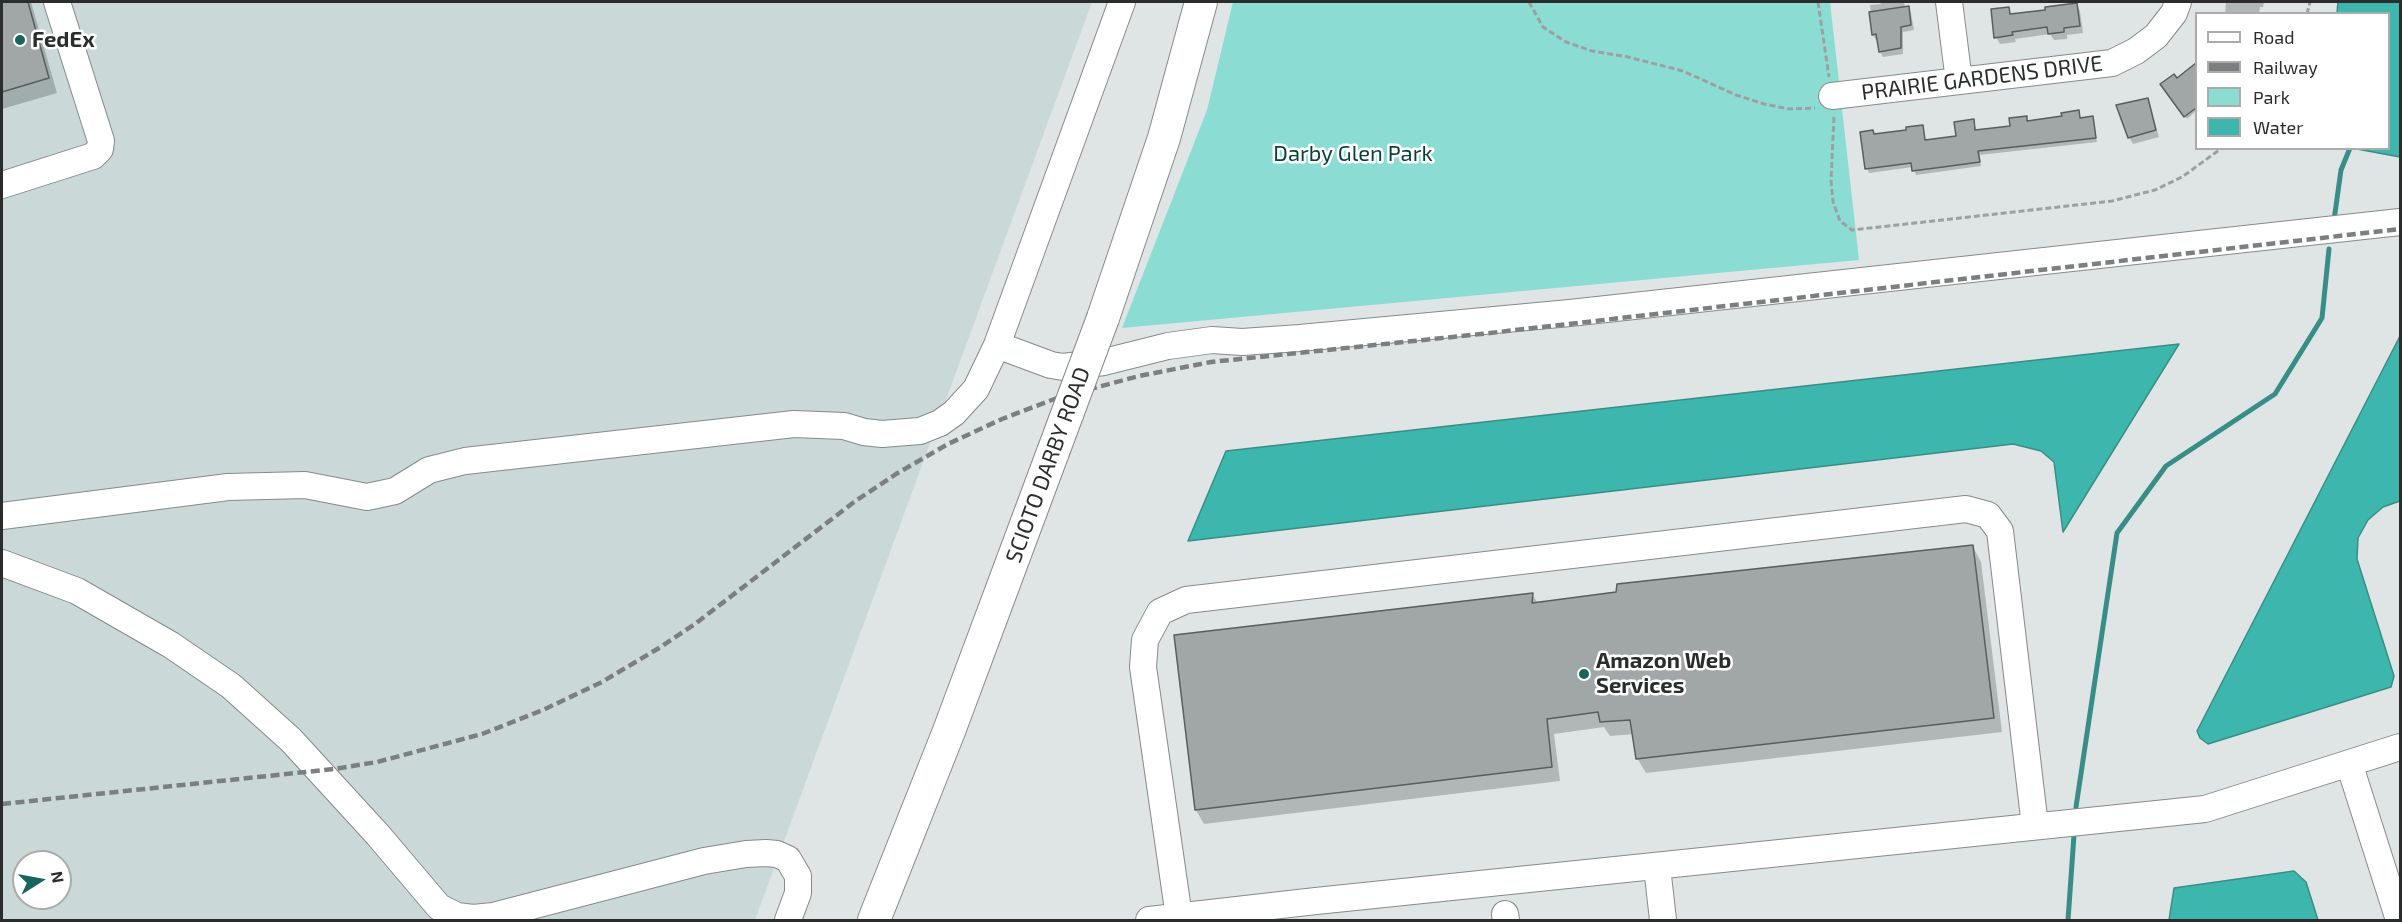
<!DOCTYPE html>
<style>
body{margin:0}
#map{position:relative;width:2402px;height:922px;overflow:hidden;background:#dee5e4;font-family:"Exo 2",sans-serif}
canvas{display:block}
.frame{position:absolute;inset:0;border:3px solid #2b2d2d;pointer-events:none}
.legend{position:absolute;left:2195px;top:12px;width:195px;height:138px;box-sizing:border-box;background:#fff;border:2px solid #aaabab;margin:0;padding:8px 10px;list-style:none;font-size:18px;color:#2b2d2d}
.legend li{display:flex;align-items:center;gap:12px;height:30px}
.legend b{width:30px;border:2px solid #aaabab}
.north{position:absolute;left:12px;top:850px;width:60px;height:60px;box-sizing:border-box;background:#fff;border:2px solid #aaabab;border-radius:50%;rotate:79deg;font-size:16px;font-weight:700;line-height:24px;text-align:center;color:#2b2d2d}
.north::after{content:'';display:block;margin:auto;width:21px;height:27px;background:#19655e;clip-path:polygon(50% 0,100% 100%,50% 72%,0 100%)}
</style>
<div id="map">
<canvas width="2402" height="922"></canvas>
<div class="frame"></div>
<ul class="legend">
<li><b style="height:8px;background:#fff"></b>Road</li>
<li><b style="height:8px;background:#7b7f7f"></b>Railway</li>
<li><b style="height:16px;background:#8bddd4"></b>Park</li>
<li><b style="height:16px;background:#3db7ad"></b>Water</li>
</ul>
<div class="north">N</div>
</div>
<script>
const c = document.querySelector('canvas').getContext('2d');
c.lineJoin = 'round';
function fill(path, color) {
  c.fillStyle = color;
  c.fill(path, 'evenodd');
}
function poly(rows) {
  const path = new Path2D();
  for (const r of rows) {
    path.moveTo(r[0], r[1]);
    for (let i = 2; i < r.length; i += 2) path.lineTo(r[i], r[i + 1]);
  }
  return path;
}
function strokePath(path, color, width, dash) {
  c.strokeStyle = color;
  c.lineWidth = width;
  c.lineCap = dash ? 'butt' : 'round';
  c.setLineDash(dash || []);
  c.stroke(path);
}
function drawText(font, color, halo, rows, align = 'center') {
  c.font = font + ' "Exo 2",sans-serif';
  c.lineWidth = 5;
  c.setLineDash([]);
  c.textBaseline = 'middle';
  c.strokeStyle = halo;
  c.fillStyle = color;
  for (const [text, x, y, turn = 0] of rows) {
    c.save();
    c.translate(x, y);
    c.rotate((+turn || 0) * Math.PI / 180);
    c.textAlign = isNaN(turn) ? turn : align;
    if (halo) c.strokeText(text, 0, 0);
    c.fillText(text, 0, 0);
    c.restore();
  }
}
fill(poly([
 [2,2,1092,2,755,920,2,920],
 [24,862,60,862,60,898,24,898]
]), '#cad8d7');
fill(poly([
 [1233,2,1830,2,1859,260,1122,328,1207,110]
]), '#8bddd4');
const water = poly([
 [2338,2,2400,2,2400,157,2357,149,2388,148,2388,14,2337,13,2338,2],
 [2400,336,2400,501,2383,507,2368,520,2358,538,2357,559,2394,676,2391,687,2208,744,2200,738,2197,731,2400,336],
 [2179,344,2063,532,2054,462,2041,451,2013,444,1188,541,1226,451,2179,344],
 [2294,871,2306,882,2318,920,2169,920,2174,888,2294,871]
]);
fill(water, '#3db7ad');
strokePath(water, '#388e87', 1.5);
fill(poly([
 [2,2,31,2,57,93,2,109],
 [1880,2,1904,2,1905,8,1908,8,1911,13,1914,30,1903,32,1903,54,1883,57,1880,51,1878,40,1876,40,1873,35,1870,5,1881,4],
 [2123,2,2147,2,2147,3,2124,3],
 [2226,2,2264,2,2263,7,2260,7,2259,14,2225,14],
 [2076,4,2080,11,2083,33,2067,35,2067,39,2054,40,2050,34,2015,39,2016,42,2000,44,1996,37,2008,8,2012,15,2047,11],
 [2195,67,2196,69,2196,111,2187,119,2164,88],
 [2147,100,2159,137,2133,144,2129,137],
 [2078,112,2081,119,2092,118,2097,142,1979,155,1981,166,1916,175,1913,167,1869,173,1867,168,1875,135,1908,131,1923,127,1926,141,1958,138,1973,121,1977,131,2012,127,2026,118,2028,122,2063,118],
 [1973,547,1981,562,2002,732,1646,773,1637,758,1634,734,1610,736,1604,727,1554,734,1560,781,1204,824,1196,810,1533,595,1538,604]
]), '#0003');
strokePath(poly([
 [2334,220,2341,170,2350,148],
 [2076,807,2117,533,2166,466,2275,394,2322,318,2329,249],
 [2068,920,2074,835]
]), '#388e87', 5);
const building = poly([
 [2,2,28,2,49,78,2,92,2,2],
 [2077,3,2080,26,2064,28,2064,32,2048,34,2047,27,2012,32,2013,35,1994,38,1991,9,2009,7,2010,14,2045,10,2045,7,2077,3],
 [1909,6,1911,25,1901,27,1901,48,1879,52,1876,34,1872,35,1869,12,1909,6],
 [2196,63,2196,108,2184,117,2160,84,2174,74,2177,78,2196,63],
 [2148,98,2156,130,2128,138,2116,105,2148,98],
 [2079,110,2080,118,2093,116,2096,138,1978,151,1980,162,1943,167,1912,171,1911,163,1865,169,1860,132,1873,130,1874,134,1906,130,1906,127,1923,125,1925,140,1956,136,1954,122,1974,119,1975,130,2010,126,2009,118,2027,116,2027,121,2062,116,2061,113,2079,110],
 [1973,545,1994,718,1636,759,1630,720,1600,722,1598,712,1547,719,1552,767,1195,810,1174,635,1533,593,1532,603,1616,592,1617,584,1973,545]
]);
fill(building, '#a1a7a6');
strokePath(building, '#585d5d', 1.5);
const minor = poly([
 [1949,2,1959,81],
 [1832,96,2112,63,2136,51,2156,36,2174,13,2178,2],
 [2,185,93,156,100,149,101,141,57,2],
 [997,345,1051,365,1063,367,1104,362,1168,346,1212,340,1242,342,1300,338,1570,313,2400,222],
 [2,516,228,487,305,485,367,497,395,491,429,470,465,461,794,424,844,426,864,432,882,434,920,431,940,423,954,413,976,389,997,345,1122,2],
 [2,563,77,591,171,645,231,686,291,740,378,835,439,907,457,916,473,918,493,916,704,861,746,854,766,853,777,854,788,859,798,876,798,893,788,920],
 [2349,763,2399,920],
 [1657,867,1663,920],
 [1505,914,1506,920],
 [1179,917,1143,667,1145,640,1160,612,1186,600,1966,509,1988,515,2000,531,2035,826],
 [1149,920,1316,901,2205,809,2400,747]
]);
const major = poly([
 [1103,318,1164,138,1201,2],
 [874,920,949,731,1053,452]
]);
strokePath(minor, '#858b8a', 28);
strokePath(major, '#858b8a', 34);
strokePath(poly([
 [1529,2,1543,27,1566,42,1592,51,1628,57,1683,71,1736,95,1764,104,1789,109,1815,108],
 [1818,2,1829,77],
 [2307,14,2310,2],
 [1834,117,1831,180,1833,202,1840,221,1852,230,2112,201,2155,190,2182,177,2222,148]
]), '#9ca1a0', 3, [6, 3]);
strokePath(minor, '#fff', 26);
strokePath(major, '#fff', 32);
strokePath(poly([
 [2,804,334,769,377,762,482,734,543,710,602,682,659,648,695,624,854,502,896,474,948,444,1002,419,1057,398,1139,376,1211,362,1481,334,2400,229]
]), '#7b7f7f', 4.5, [9, 4.5]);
const majorBridge = poly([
 [1053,452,1103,318]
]);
strokePath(majorBridge, '#858b8a', 34, []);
strokePath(majorBridge, '#fff', 32);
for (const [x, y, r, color] of [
 [20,40,6,"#19655e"],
 [1584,674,6,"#19655e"]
]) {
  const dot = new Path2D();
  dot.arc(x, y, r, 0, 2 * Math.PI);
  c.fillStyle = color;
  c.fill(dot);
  strokePath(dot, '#fff', 2);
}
drawText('bold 22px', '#2b2d2d', '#fff', [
 ["FedEx",32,40],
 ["Amazon Web",1596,661],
 ["Services",1596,686]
], 'left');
drawText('22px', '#2b2d2d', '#fff', [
 ["PRAIRIE GARDENS DRIVE",1982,78,-7],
 ["SCIOTO DARBY ROAD",1048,465,-70]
]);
drawText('22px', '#073f3b', '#fff', [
 ["Darby Glen Park",1353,154]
]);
</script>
